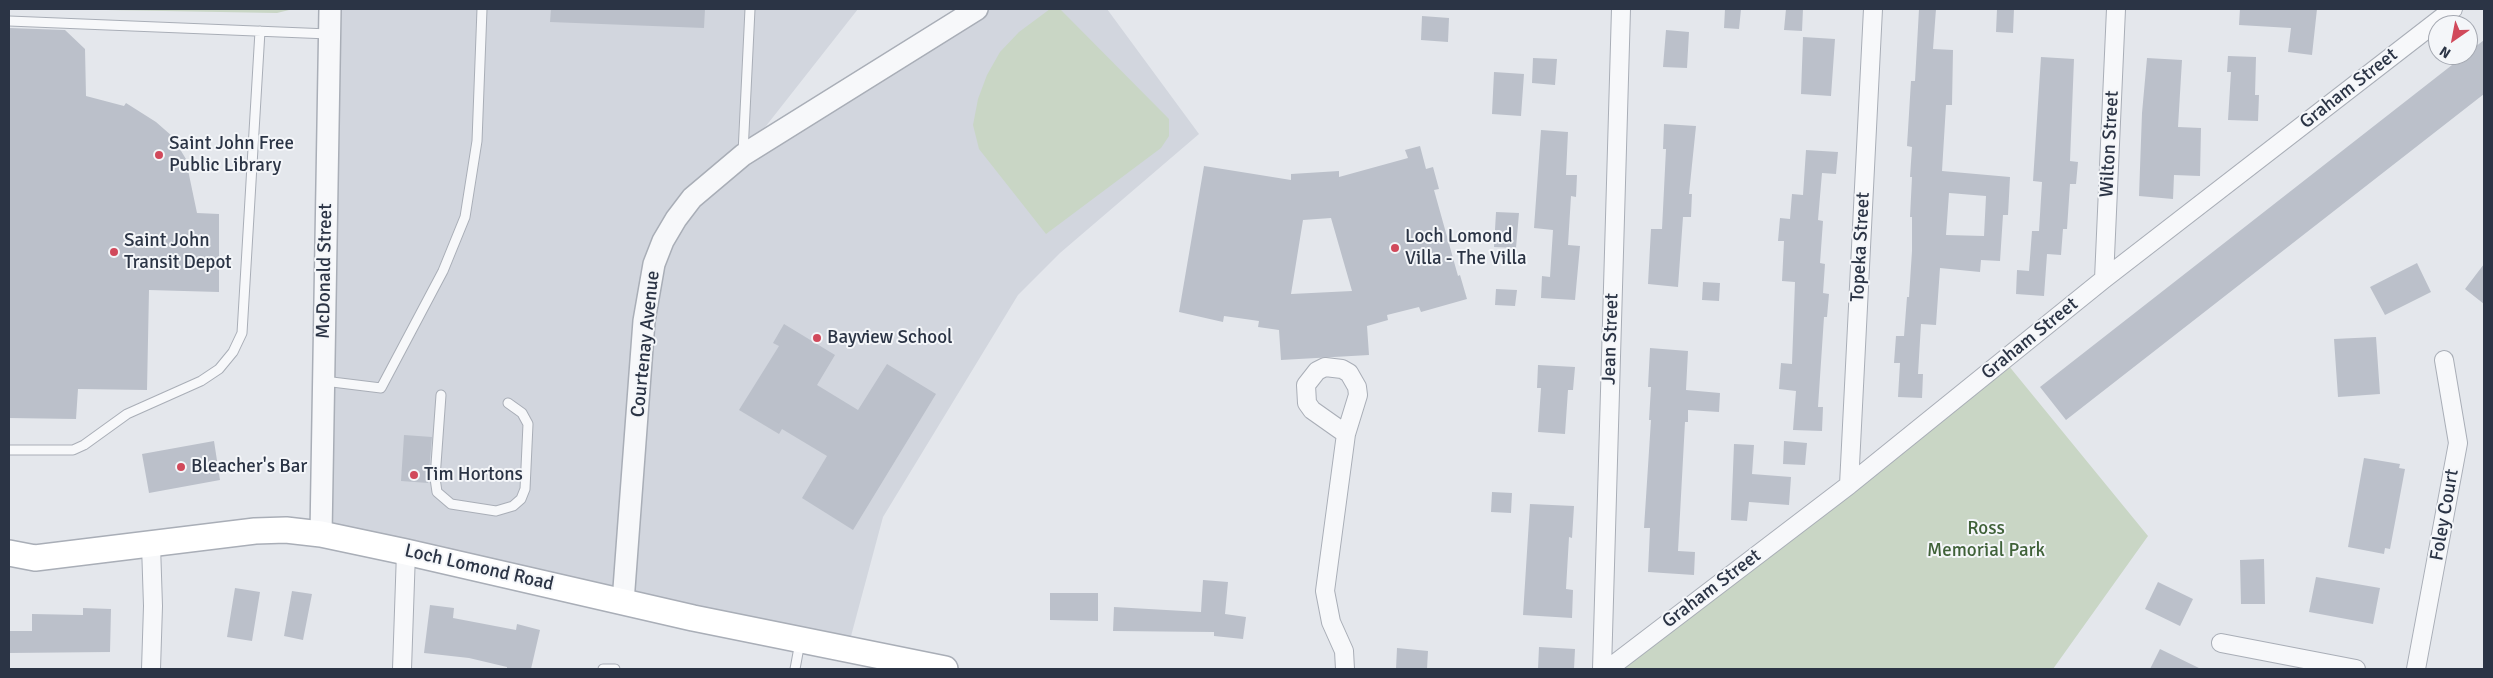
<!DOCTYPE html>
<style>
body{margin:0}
#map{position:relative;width:2493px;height:678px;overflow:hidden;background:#e4e7ec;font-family:Signika,sans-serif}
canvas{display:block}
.frame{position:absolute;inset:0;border:10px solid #2b3445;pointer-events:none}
.north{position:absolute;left:2428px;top:15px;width:50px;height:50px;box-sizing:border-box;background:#f4f6f9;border:1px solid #a4a8b1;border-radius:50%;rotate:213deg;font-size:14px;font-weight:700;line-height:20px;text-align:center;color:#2b3445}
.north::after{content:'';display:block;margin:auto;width:18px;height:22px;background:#d1495b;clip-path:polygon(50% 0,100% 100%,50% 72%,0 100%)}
</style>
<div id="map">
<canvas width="2493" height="678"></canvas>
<div class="frame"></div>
<div class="north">N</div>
</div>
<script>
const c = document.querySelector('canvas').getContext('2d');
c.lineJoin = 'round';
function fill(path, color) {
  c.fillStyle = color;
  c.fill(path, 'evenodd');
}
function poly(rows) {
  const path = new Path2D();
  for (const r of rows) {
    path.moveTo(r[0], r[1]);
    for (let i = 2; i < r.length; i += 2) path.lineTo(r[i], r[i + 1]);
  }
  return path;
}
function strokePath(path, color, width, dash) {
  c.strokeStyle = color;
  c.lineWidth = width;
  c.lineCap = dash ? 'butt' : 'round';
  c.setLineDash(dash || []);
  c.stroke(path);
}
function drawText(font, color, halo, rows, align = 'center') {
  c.font = font + ' Signika,sans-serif';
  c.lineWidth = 4;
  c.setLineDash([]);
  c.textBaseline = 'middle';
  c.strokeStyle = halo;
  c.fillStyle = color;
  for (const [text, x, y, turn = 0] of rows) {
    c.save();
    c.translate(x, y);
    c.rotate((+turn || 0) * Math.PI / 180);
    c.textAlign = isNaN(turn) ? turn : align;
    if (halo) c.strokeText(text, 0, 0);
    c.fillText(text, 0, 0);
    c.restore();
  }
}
fill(poly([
 [330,9,858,9,744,154,977,9,1107,9,1199,134,1060,253,1018,295,883,517,847,651,321,534]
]), '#d2d6de');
fill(poly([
 [49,9,293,9,277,13],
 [1050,9,1060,9,1169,119,1169,136,1161,148,1046,234,979,149,973,125,978,99,987,75,1000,52,1019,32],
 [2004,360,2148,536,2053,669,1608,669]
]), '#c9d6c5');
fill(poly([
 [551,9,705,9,704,28,550,22],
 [1725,9,1741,9,1739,29,1724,28],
 [1786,9,1803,9,1802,31,1784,30],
 [1919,9,1936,9,1933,49,1953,50,1952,105,1946,105,1942,171,2010,177,2008,215,2003,215,2000,261,1981,260,1980,272,1940,268,1936,325,1921,324,1918,374,1923,374,1922,398,1898,397,1900,363,1894,363,1896,336,1904,336,1907,297,1909,297,1912,251,1912,217,1910,217,1912,177,1910,177,1912,147,1907,146,1911,81,1915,81],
 [1949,193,1986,196,1984,236,1946,235],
 [1997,9,2014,9,2013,33,1996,32],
 [2240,9,2317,9,2312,55,2288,52,2291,28,2239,25],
 [1422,16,1449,18,1448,42,1421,40],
 [9,28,65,30,85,49,86,96,124,106,126,103,156,122,172,136,192,169,188,170,197,213,219,214,219,292,149,290,147,390,78,389,76,419,9,418],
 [1666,30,1689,32,1687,68,1663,67],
 [1803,37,1835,39,1831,96,1801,94],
 [2484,40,2484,94,2066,420,2040,387],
 [2228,56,2256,57,2255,95,2259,95,2258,121,2228,120,2231,72,2227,72],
 [2041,57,2074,59,2070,161,2078,162,2076,184,2070,184,2067,229,2063,229,2061,255,2047,254,2044,296,2016,294,2017,270,2029,271,2032,231,2039,231,2042,182,2033,181],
 [1533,58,1557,59,1555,85,1532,83],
 [2147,58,2182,60,2178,127,2201,128,2200,176,2174,175,2173,199,2139,196,2142,113],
 [1494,72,1524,74,1521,116,1492,114],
 [1664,124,1696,126,1689,194,1692,194,1691,217,1683,217,1678,287,1648,284,1651,229,1662,229,1666,149,1663,149],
 [1541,130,1568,132,1566,175,1577,175,1576,197,1571,196,1568,245,1580,246,1575,300,1541,298,1542,276,1550,277,1553,230,1534,228],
 [1420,146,1426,169,1433,167,1439,189,1434,190,1458,276,1460,275,1467,299,1421,312,1419,307,1387,315,1388,320,1367,326,1369,355,1281,360,1279,330,1258,327,1259,321,1224,316,1223,322,1179,312,1204,166,1291,180,1291,174,1339,171,1339,177,1408,158,1405,150],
 [1331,218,1352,291,1291,294,1303,220],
 [1806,150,1838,152,1836,174,1822,173,1818,220,1823,221,1820,263,1825,264,1823,293,1829,294,1827,317,1824,317,1818,407,1823,407,1822,431,1793,430,1796,391,1779,389,1781,363,1792,364,1795,282,1782,281,1784,241,1778,241,1780,218,1790,219,1792,194,1803,195],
 [1496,212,1519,213,1516,248,1494,247],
 [2417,263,2431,292,2385,315,2370,287],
 [2484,264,2484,304,2465,289],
 [1703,282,1720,283,1719,301,1702,300],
 [1496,289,1517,290,1515,306,1495,305],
 [784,324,835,355,817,385,858,410,887,364,936,394,853,530,802,498,827,456,782,429,779,434,739,410,779,346,773,343],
 [2376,337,2380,394,2338,397,2334,339],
 [1650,348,1688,351,1686,390,1720,393,1719,412,1688,410,1688,422,1685,422,1678,551,1695,552,1694,575,1648,572,1650,528,1644,528,1651,420,1649,420,1651,387,1648,387],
 [1538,365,1575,367,1573,390,1568,390,1565,434,1538,432,1541,388,1537,388],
 [404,435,432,437,428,483,401,481],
 [214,441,220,480,149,493,142,454],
 [1784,441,1807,443,1805,465,1783,464],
 [1734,444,1754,445,1752,474,1791,477,1789,505,1749,502,1747,521,1731,520],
 [2364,458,2400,464,2399,468,2405,469,2390,549,2385,548,2384,554,2348,547],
 [1492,492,1512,493,1511,513,1491,512],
 [1530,504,1574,506,1572,538,1569,537,1566,589,1573,590,1572,618,1523,615],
 [2264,559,2265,604,2241,604,2240,560],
 [2316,577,2380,588,2373,624,2309,612],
 [1203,580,1228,582,1225,614,1246,617,1243,639,1214,636,1214,632,1113,631,1114,607,1201,612],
 [2158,582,2193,599,2180,626,2145,609],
 [235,588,260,592,252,641,227,637],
 [292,591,312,594,303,640,284,636],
 [1050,593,1098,593,1098,621,1050,620],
 [430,605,454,608,453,618,516,630,517,624,540,630,531,669,507,669,507,667,469,658,424,653],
 [83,608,111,609,110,652,9,653,9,631,32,631,32,614,83,615],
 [1539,647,1575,649,1574,669,1538,669],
 [1397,648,1428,651,1427,669,1396,669],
 [2160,649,2201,669,2150,669]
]), '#bbc0ca');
const service = poly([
 [9,21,329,34],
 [743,153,750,9],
 [324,381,381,388,443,271,465,217,477,141,482,9],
 [441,395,435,478,437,492,451,504,496,511,513,506,521,499,525,489,528,424,522,413,508,403],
 [9,450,73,450,84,445,127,414,201,381,219,369,233,352,242,333,260,31],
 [603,669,615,669],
 [795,669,800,642]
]);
const minor = poly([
 [2104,279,2116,9],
 [1849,485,1873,9],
 [151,545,153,606,151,669],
 [2221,643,2356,669],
 [402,669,406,552],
 [1345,669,1344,651,1331,622,1325,591,1346,434,1358,395,1357,387,1349,373,1342,369,1325,367,1317,371,1306,385,1307,403,1312,410,1346,434],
 [1602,669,1621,9],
 [1608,669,1849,485,2104,279,2453,9],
 [2416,669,2458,443,2444,360]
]);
const tertiary = poly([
 [321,534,330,9],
 [623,602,644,321,654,264,663,241,676,219,692,198,743,155,977,9]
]);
const secondary = poly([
 [9,553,35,558,255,531,286,530,321,534,406,552,693,618,945,669]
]);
strokePath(service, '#a9aeb7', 11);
strokePath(minor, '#a9aeb7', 20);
strokePath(tertiary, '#a9aeb7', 24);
strokePath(secondary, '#a9aeb7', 28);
strokePath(service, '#f7f8fa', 9);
strokePath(minor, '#f7f8fa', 18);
strokePath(tertiary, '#f7f8fa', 21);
strokePath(secondary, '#fff', 25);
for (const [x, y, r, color] of [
 [159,155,5,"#d1495b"],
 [1395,248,5,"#d1495b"],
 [114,252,5,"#d1495b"],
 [817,338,5,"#d1495b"],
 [181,467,5,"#d1495b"],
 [414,475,5,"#d1495b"]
]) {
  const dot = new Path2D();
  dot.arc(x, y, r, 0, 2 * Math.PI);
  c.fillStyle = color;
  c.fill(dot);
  strokePath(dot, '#f4f6f9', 2);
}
drawText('19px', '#2b3445', '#f4f6f9', [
 ["Graham Street",2349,89,-38],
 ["Wilton Street",2110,144,-87],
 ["Topeka Street",1861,247,-87],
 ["McDonald Street",325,271,-89],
 ["Jean Street",1611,339,-88],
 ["Graham Street",2030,339,-39],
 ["Courtenay Avenue",646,344,-84],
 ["Foley Court",2445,515,-80],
 ["Loch Lomond Road",479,568,13],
 ["Graham Street",1712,589,-37]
]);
drawText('19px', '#2b3445', '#f4f6f9', [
 ["Saint John Free",169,144],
 ["Public Library",169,166],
 ["Loch Lomond",1405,237],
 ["Villa - The Villa",1405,259],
 ["Saint John",124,241],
 ["Transit Depot",124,263],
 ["Bayview School",827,338],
 ["Bleacher's Bar",191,467],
 ["Tim Hortons",424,475]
], 'left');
drawText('19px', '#3f6138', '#f4f6f9', [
 ["Ross",1986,529],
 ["Memorial Park",1986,551]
]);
</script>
